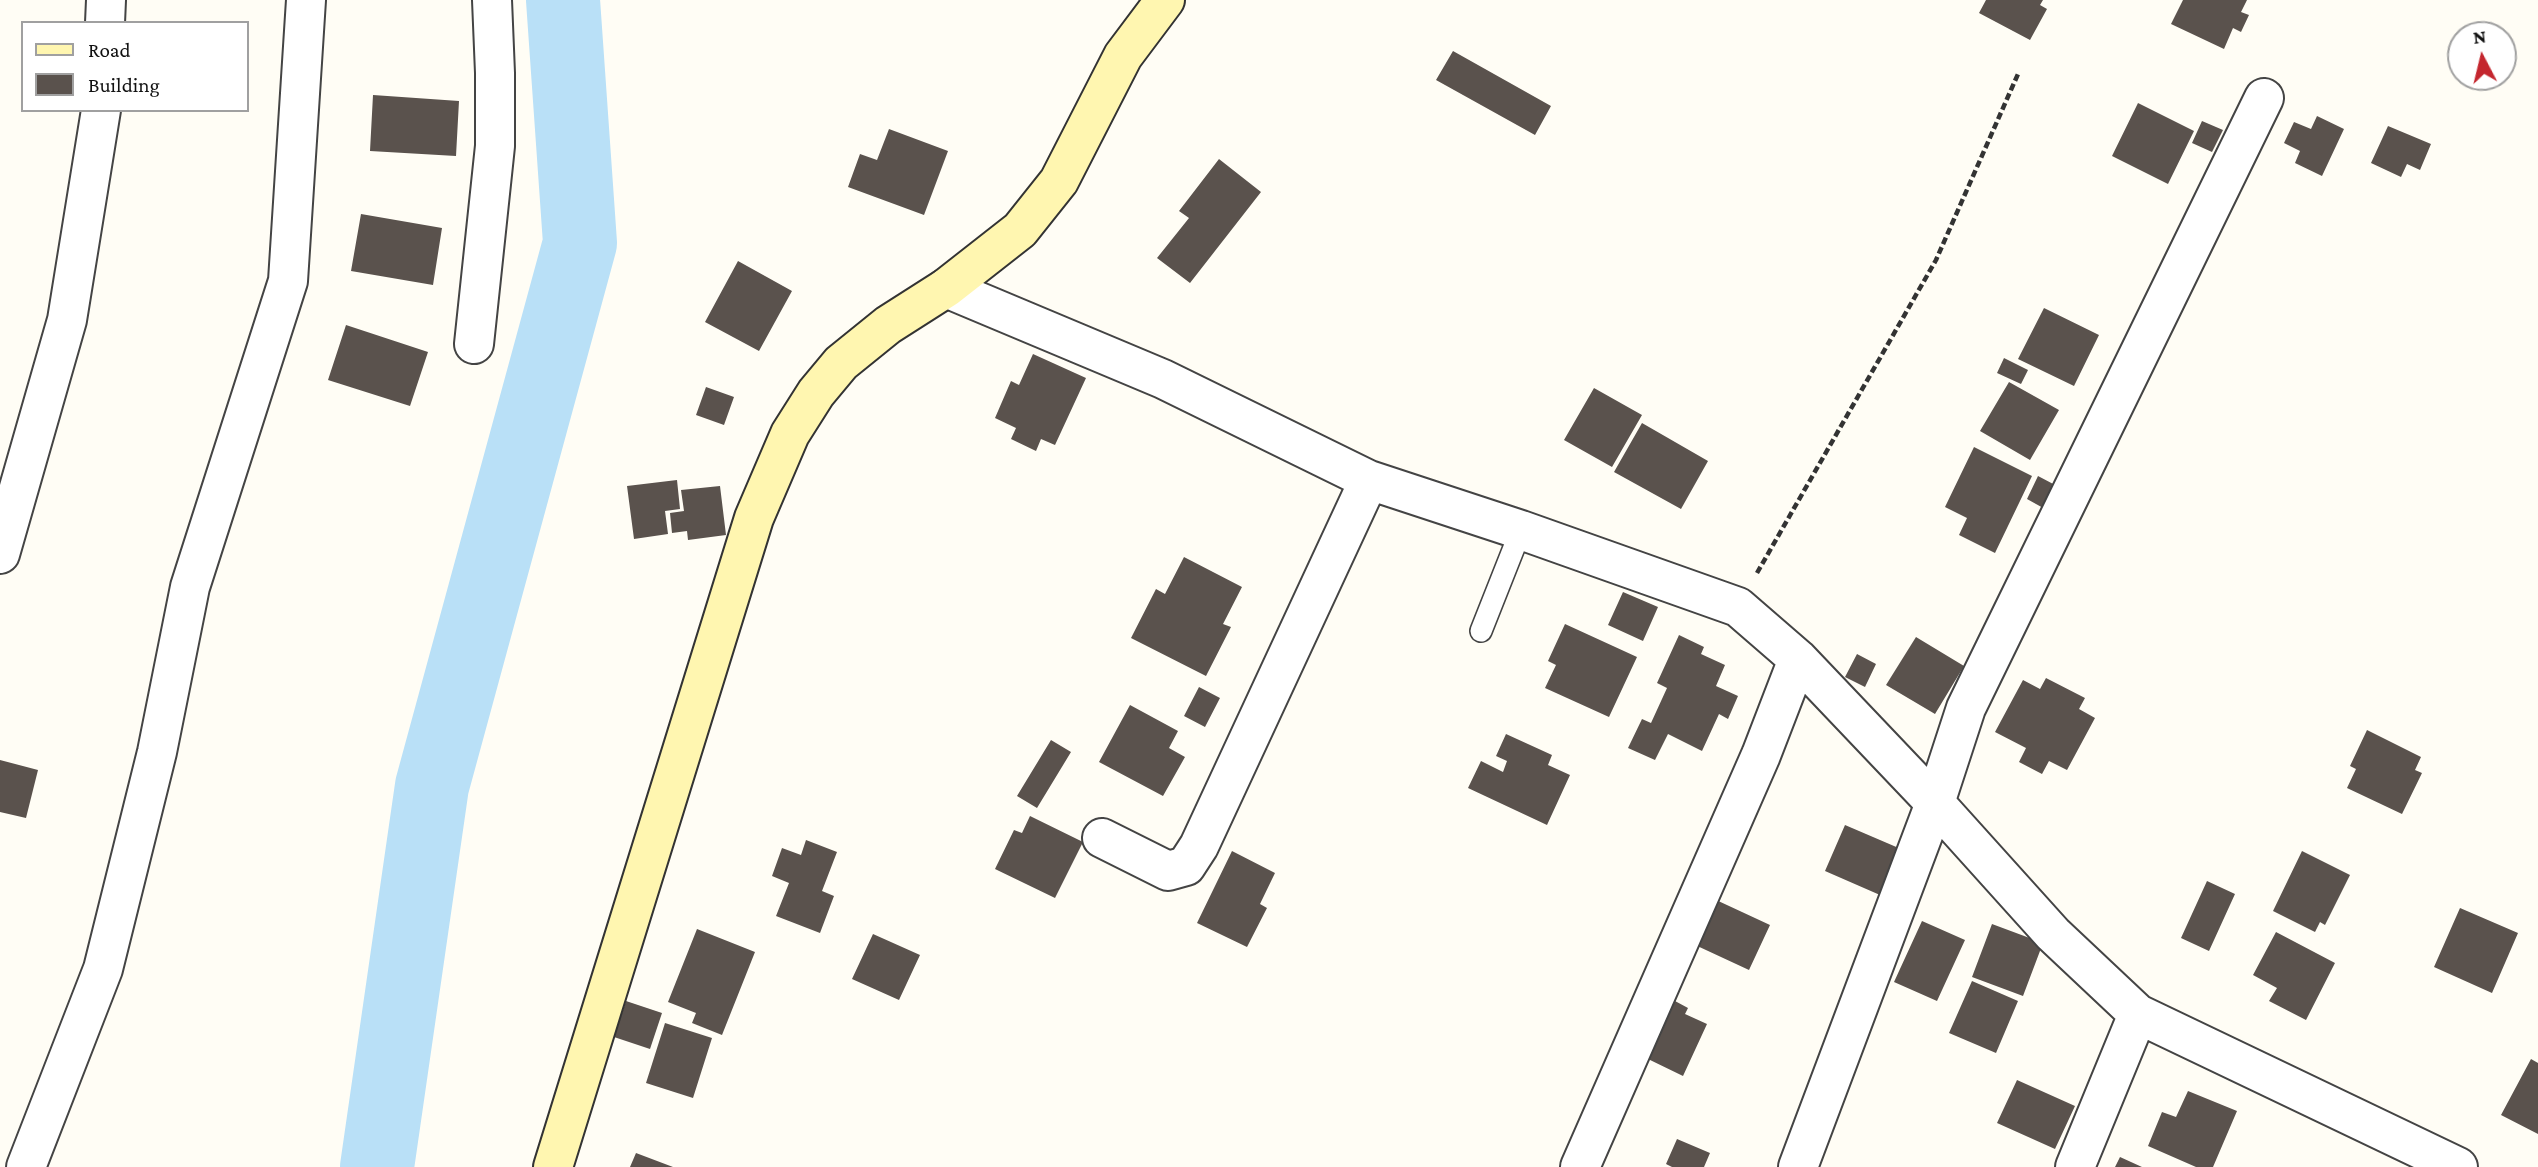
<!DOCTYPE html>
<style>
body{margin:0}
#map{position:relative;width:2538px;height:1167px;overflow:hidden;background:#fffdf5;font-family:"Crimson Pro",serif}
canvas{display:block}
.legend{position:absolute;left:21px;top:21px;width:228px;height:91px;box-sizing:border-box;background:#fff;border:2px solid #a0a0a0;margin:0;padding:9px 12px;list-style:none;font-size:21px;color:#111}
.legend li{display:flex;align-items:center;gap:14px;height:35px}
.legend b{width:35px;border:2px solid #a0a0a0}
.north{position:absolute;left:2447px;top:21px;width:70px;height:70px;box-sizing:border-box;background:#fff;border:2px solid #a0a0a0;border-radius:50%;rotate:353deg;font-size:19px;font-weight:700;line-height:28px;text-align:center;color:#111}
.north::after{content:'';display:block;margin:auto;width:24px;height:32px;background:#c4262e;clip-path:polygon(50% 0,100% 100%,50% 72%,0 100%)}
</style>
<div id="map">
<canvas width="2538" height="1167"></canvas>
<ul class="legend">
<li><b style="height:9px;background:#fff6b0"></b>Road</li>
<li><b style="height:19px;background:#5a524d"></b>Building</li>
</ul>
<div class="north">N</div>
</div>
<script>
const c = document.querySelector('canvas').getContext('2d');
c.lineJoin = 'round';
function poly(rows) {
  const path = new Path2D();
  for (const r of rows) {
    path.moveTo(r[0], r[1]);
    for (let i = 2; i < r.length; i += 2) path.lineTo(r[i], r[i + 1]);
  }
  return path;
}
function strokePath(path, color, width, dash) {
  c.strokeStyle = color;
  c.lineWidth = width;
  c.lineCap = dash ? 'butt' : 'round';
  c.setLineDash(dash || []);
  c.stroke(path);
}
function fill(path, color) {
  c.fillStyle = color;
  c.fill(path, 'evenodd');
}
strokePath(poly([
 [377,1167,432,786,580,243,563,0]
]), '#b9e0f7', 74);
fill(poly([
 [1986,0,2043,0,2040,5,2047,9,2030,40,1979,13],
 [2183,0,2247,0,2241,12,2249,15,2241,32,2233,28,2224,49,2171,24],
 [1453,51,1551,106,1535,135,1436,80],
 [373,95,459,101,456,156,370,151],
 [2138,103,2194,131,2168,184,2112,156],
 [2317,116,2344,129,2322,176,2295,163,2300,151,2284,143,2294,122,2311,129],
 [2202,121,2223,130,2212,152,2192,143],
 [2388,126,2431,144,2420,170,2407,164,2401,177,2371,163],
 [889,129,948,151,924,215,848,187,860,154,877,160],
 [1219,159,1261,192,1190,283,1157,258,1189,218,1179,211],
 [361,214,442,228,433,285,351,271],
 [738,261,792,291,759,351,705,322],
 [2044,308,2099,335,2074,386,2018,359],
 [346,325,428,352,410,406,328,380],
 [1033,354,1086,378,1055,445,1041,439,1036,451,1011,439,1016,428,995,418,1011,381,1019,385],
 [2004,358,2028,370,2021,384,1997,373],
 [2009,382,2059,410,2030,460,1980,431],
 [706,387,734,397,724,425,696,415],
 [1594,388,1642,415,1612,467,1564,440],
 [1642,423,1708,461,1681,509,1614,472],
 [1974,447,2032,476,1995,553,1959,535,1967,518,1945,507],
 [2038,476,2057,486,2045,509,2027,499],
 [677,480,680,509,665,511,668,534,634,539,627,486],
 [720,486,726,535,688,540,687,531,672,533,670,513,684,511,681,490],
 [1184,557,1242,587,1223,624,1231,627,1206,676,1131,638,1156,589,1165,594],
 [1623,592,1658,607,1643,641,1608,625],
 [1565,624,1637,657,1609,717,1545,688,1556,665,1548,661],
 [1679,635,1704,647,1701,654,1725,665,1716,686,1738,696,1728,719,1719,714,1702,751,1668,734,1655,760,1628,748,1642,719,1651,723,1667,688,1657,683],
 [1916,637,1964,666,1935,714,1886,685],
 [1857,654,1876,664,1865,687,1845,677],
 [2046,678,2085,698,2079,709,2095,718,2067,770,2049,761,2042,774,2019,762,2026,748,1995,732,2023,680,2040,689],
 [1199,687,1220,698,1205,727,1184,716],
 [1130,705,1178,731,1169,748,1185,757,1163,796,1099,762],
 [2367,730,2421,757,2415,770,2422,773,2402,814,2347,788,2356,769,2350,766],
 [1506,734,1552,755,1548,765,1570,775,1547,825,1468,788,1481,761,1503,772,1507,761,1496,756],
 [1051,740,1071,752,1037,808,1017,796],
 [0,760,38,770,26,818,0,812],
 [1030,816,1083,842,1055,898,995,869,1014,830,1022,833],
 [1845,825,1901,849,1880,895,1825,871],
 [806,840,837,852,822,891,834,896,820,933,776,916,789,883,772,876,782,848,801,855],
 [1232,851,1275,873,1260,904,1267,908,1247,947,1197,923],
 [2302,851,2350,875,2325,925,2320,922,2315,932,2273,911],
 [2207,881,2235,894,2209,951,2181,938],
 [1714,899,1770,925,1749,970,1693,944],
 [2460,908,2518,933,2492,993,2434,967],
 [1922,921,1965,940,1937,1001,1894,982],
 [1992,924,2043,943,2023,996,1972,977],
 [697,929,755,952,722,1035,692,1023,696,1013,668,1002],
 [2276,932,2335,963,2306,1020,2269,1001,2277,988,2253,975],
 [873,934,920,955,899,1000,852,979],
 [1972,981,2018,1001,1996,1053,1949,1033],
 [626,1001,662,1013,650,1049,614,1037],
 [1675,1001,1688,1008,1685,1014,1707,1024,1683,1076,1648,1059],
 [665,1023,712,1038,693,1098,646,1083],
 [2531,1059,2538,1063,2538,1134,2501,1115],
 [2017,1080,2075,1106,2055,1149,1997,1123],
 [2188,1091,2237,1111,2213,1167,2196,1167,2148,1146,2162,1112,2176,1117],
 [1677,1139,1710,1153,1704,1167,1672,1167,1666,1164],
 [636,1153,673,1167,630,1167],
 [2120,1157,2142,1167,2115,1167]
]), '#5a524d');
const lane = poly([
 [1481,631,1521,530]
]);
const street = poly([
 [105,23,106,0],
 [946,288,1163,379,1369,480,1521,530,1738,607,1798,659,1935,803,2053,934,2138,1014,2458,1167],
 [474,344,495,146,495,73,492,0],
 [0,554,67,320,101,110],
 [1102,838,1168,871,1186,866,1199,846,1369,480],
 [26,1167,103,969,157,752,190,587,288,281,306,0],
 [1580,1167,1761,755,1798,659],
 [1798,1167,1935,803,1966,708,2264,98],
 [2075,1167,2138,1014]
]);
const secondary = poly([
 [553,1167,754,518,790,434,816,393,841,363,888,325,946,288,1020,230,1059,181,1123,56,1165,0]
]);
strokePath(lane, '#444', 24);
strokePath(street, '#444', 42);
strokePath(secondary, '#333', 42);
strokePath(poly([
 [1757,573,1936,260,2018,74]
]), '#333', 4.5, [7, 3.5]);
strokePath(lane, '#fff', 21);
strokePath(street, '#fff', 38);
strokePath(secondary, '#fff6b0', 38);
</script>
